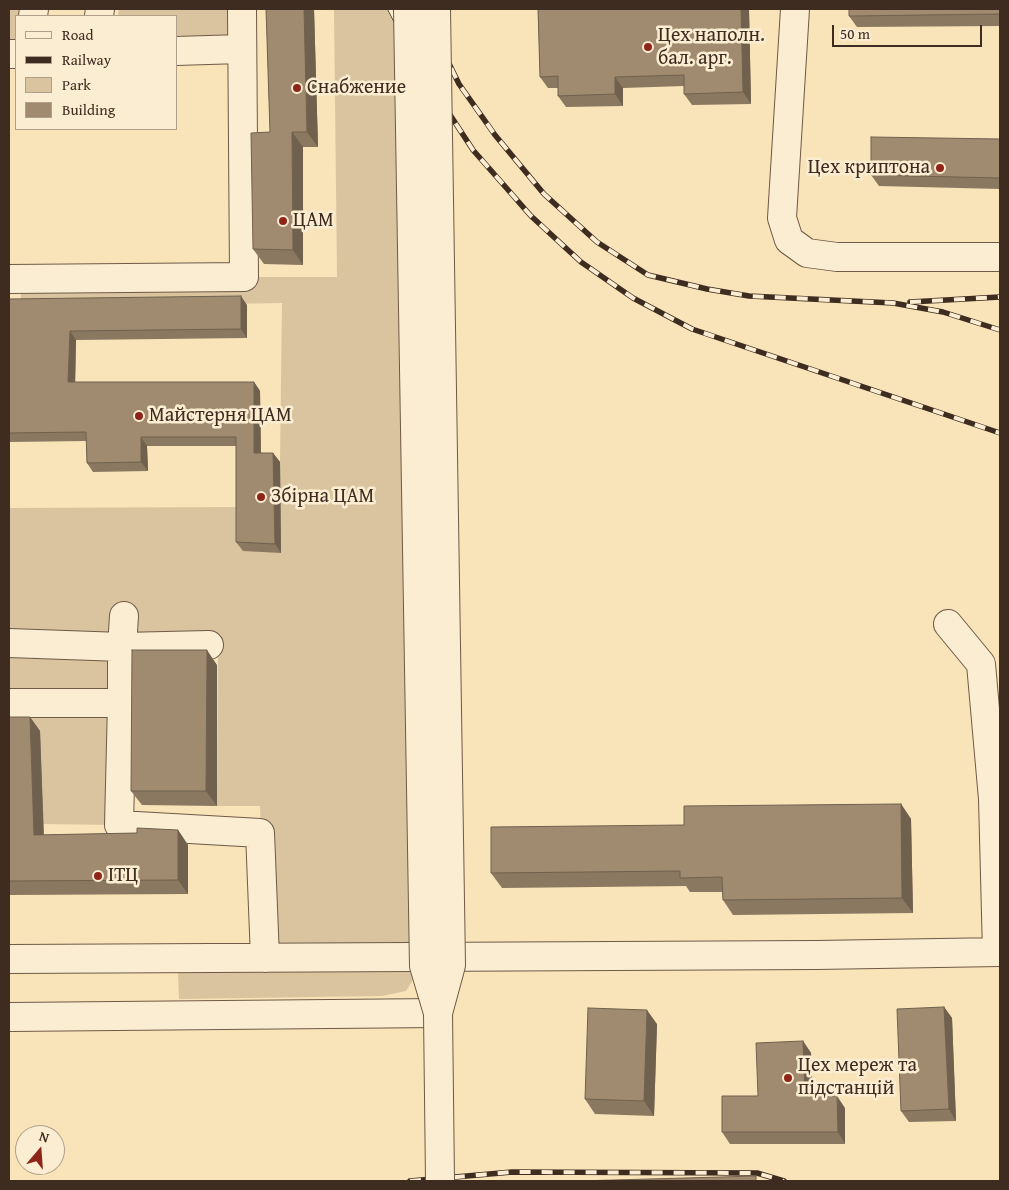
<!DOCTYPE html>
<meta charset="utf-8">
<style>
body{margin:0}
#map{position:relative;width:1009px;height:1190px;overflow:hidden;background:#f9e3b9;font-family:"Gentium Book Plus",serif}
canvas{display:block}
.frame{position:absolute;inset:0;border:10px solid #3f2c20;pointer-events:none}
.legend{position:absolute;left:15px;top:15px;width:162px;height:115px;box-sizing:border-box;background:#fbedd2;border:1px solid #b0a08b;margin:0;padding:6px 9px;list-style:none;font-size:15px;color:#3f2c20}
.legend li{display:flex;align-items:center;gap:10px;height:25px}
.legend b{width:25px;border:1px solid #b0a08b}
.north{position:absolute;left:15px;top:1125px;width:50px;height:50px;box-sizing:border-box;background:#fbedd2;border:1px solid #b0a08b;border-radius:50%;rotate:18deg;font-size:14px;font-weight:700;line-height:20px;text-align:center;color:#3f2c20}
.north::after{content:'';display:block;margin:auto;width:18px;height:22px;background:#8f2418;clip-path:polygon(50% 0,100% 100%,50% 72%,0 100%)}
.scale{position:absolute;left:832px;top:25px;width:150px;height:22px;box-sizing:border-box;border:2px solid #3f2c20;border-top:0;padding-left:6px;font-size:15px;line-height:18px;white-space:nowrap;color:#3f2c20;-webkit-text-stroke:4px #fbedd2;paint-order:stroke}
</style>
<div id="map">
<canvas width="1009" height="1190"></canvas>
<div class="frame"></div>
<ul class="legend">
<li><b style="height:6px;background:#fbedd2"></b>Road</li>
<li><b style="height:6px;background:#3f2c20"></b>Railway</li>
<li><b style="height:14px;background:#d9c49f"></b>Park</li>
<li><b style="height:14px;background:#a08b70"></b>Building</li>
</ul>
<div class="north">N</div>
<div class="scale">50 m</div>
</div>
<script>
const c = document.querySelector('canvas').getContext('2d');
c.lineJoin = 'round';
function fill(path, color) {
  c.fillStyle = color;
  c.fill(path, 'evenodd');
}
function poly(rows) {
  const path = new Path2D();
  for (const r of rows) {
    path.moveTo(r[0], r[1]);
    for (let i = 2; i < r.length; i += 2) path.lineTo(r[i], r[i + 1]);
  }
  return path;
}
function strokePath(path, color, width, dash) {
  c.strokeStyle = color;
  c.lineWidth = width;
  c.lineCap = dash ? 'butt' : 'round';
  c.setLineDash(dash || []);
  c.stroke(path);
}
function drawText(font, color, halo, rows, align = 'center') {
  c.font = font + ' "Gentium Book Plus",serif';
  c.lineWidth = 5;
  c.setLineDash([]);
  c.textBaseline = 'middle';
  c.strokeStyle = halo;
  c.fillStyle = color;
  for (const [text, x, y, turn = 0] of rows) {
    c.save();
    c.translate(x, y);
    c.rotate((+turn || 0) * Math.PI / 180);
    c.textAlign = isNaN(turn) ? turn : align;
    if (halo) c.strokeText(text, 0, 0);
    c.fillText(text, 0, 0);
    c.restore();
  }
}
fill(poly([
 [9,9,27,9,26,16,16,16,16,41,9,43],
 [119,9,242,9,231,34,220,40,176,40,176,16,118,16],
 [334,9,390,9,408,43,423,956,265,958,260,806,217,806,218,649,122,647,119,825,43,824,9,732,9,508,242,507,280,462,282,303,20,308,22,279,244,277,337,277],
 [414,969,414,978,406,991,382,996,179,999,178,973]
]), '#d9c49f');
const minor = poly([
 [795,9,782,218,789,240,807,253,837,257,1000,257],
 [33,16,34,9],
 [99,16,100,9],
 [176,51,241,49],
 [9,54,16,54],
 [9,279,244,277,242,9],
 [124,616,122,647,122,703,119,825,260,833,265,958],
 [948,624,981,664,993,799,997,952],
 [9,643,122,647,209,645],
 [9,703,122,703],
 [9,959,816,955,1000,952],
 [9,1017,438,1013]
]);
strokePath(minor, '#6e5a46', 30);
strokePath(minor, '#fbedd2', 28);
const rail = poly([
 [390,9,424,75,473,150,531,216,581,262,633,298,692,329,1000,433],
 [422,9,459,84,495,135,544,194,597,242,648,275,707,289,749,296,893,303,943,312,1000,330],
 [910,302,1000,297],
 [410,1181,512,1172,757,1173,784,1181]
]);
strokePath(rail, '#3f2c20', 5.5);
strokePath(rail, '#fbedd2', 4, [11]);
const minorBridge = poly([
 [408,9,424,966,438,1013],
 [436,9,451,965,438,1013,440,1181]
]);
strokePath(minorBridge, '#6e5a46', 30, []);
strokePath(minorBridge, '#fbedd2', 28);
fill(poly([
 [266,9,314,9,318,147,303,147,303,265,264,264,253,249,270,132],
 [538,9,749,9,751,104,692,105,684,94,684,86,623,88,623,106,566,107,558,96,558,88,548,88,540,77],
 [1000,9,1000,26,857,27,849,16],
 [1000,139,1000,189,879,186,871,175],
 [9,299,247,305,247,338,76,340,75,382,254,382,260,391,261,453,273,453,280,462,281,553,243,551,236,542,236,446,147,446,148,471,93,472,87,463,86,441,9,442],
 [217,665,217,806,142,805,131,791],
 [9,717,30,717,40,731,44,835,137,833,178,830,188,845,188,894,9,895],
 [901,804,911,819,913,913,733,915,723,900,722,892,690,892,686,886,502,888,491,873,684,825],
 [944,1007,952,1018,956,1121,909,1122,901,1111],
 [657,1024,654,1116,595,1114,585,1099],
 [803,1041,811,1053,813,1096,845,1108,845,1144,730,1144,722,1132,758,1096]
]), '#8a7860');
fill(poly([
 [304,9,314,9,318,147,307,132],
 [741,9,749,9,751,104,743,92],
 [615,77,623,88,623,106,615,94],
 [292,132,303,147,303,265,293,250],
 [241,296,247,305,247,338,241,329],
 [70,331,76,340,75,391,68,382],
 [254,382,260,391,261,462,254,453],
 [141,437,147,446,148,471,141,462],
 [273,453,280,462,281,553,275,544],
 [207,650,217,665,217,806,206,791],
 [30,717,40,731,44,849,34,835],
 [901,804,911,819,913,913,902,898],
 [178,830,188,845,188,894,178,880],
 [944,1007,952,1018,956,1121,949,1109],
 [647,1010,657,1024,654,1116,644,1101],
 [803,1041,811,1053,813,1108,805,1096],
 [837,1096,845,1108,845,1144,838,1132]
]), '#70614e');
const building = poly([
 [266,9,304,9,307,132,292,132,293,250,253,249,251,133,270,132,266,9],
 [538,9,741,9,743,92,684,94,684,75,615,77,615,94,558,96,558,76,540,77,538,9],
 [849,9,1000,9,1000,14,849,16,849,9],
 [871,137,1000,139,1000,178,871,175,871,137],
 [241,296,241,329,70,331,68,382,254,382,254,453,273,453,275,544,236,542,236,437,141,437,141,462,87,463,86,432,9,433,9,299,241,296],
 [132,650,207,650,206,791,131,791,132,650],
 [9,717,30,717,34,835,137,833,137,828,178,830,178,880,9,881,9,717],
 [901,804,902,898,723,900,722,877,680,878,680,871,491,873,491,827,684,825,684,806,901,804],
 [944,1007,949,1109,901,1111,897,1009,944,1007],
 [588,1008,647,1010,644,1101,585,1099,588,1008],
 [803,1041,805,1096,837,1096,838,1132,722,1132,722,1096,758,1096,756,1043,803,1041],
 [756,1176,756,1181,578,1181,756,1176]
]);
fill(building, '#a08b70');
strokePath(building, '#70614e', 1);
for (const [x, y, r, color] of [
 [648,47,5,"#8f2418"],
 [297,88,5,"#8f2418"],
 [940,168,5,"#8f2418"],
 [283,221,5,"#8f2418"],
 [139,416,5,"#8f2418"],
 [261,497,5,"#8f2418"],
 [98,876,5,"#8f2418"],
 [788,1078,5,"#8f2418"]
]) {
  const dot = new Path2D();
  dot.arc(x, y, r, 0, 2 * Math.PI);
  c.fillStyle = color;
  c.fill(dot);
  strokePath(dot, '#fbedd2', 2);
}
drawText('20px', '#3f2c20', '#fbedd2', [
 ["Цех наполн.",658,36],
 ["бал. арг.",658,59],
 ["Снабжение",307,88],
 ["Цех криптона",930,168,"right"],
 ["ЦАМ",293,221],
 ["Майстерня ЦАМ",149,416],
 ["Збірна ЦАМ",271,497],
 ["ІТЦ",108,876],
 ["Цех мереж та",798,1066],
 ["підстанцій",798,1089]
], 'left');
</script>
